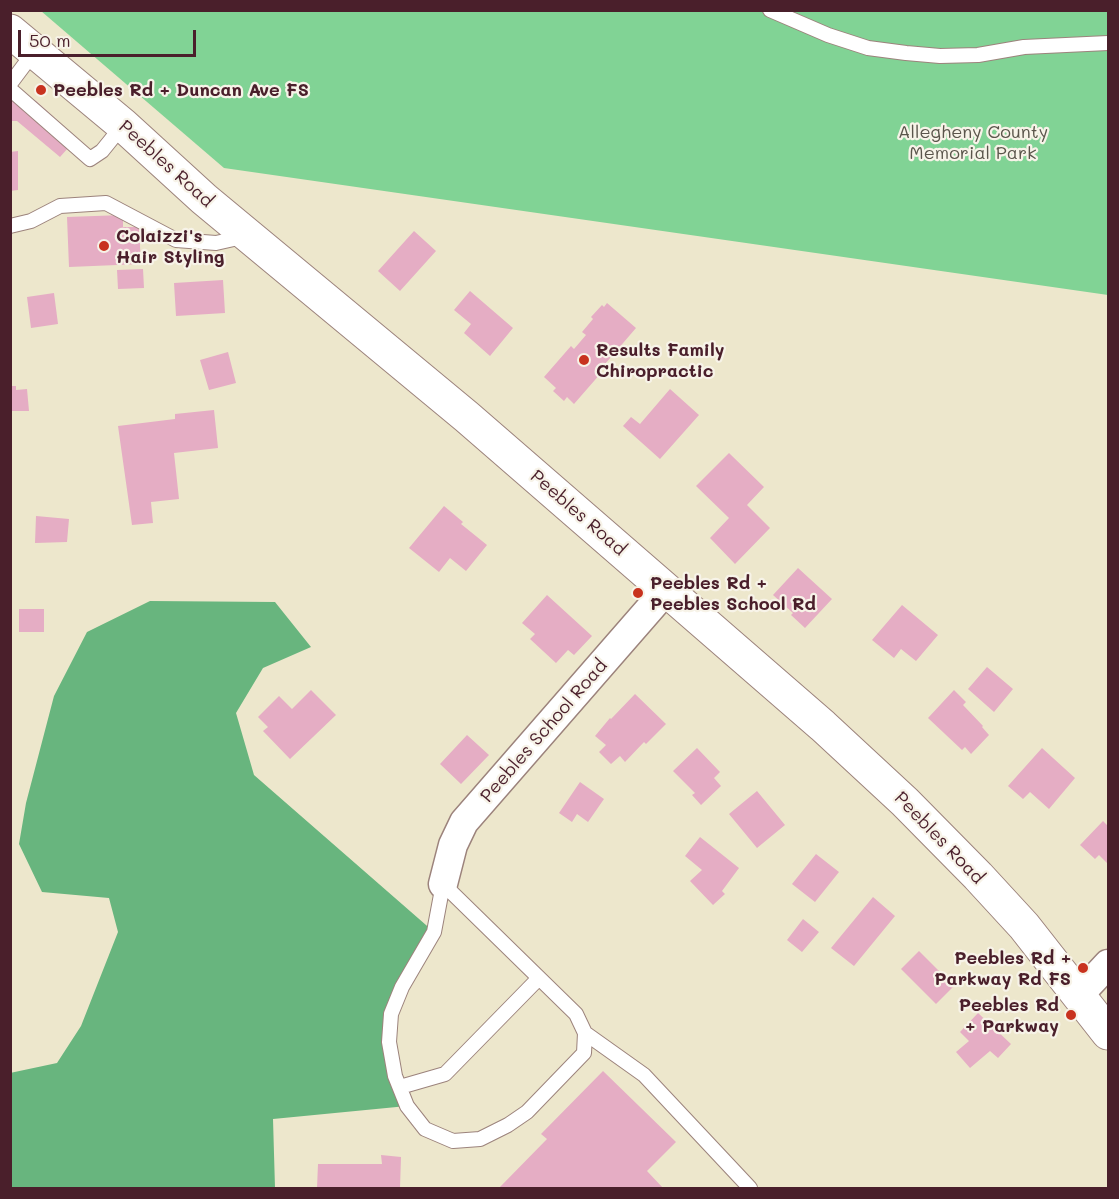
<!DOCTYPE html>
<style>
body{margin:0}
#map{position:relative;width:1119px;height:1199px;overflow:hidden;background:#ede7cc;font-family:Mali,sans-serif}
canvas{display:block}
.frame{position:absolute;inset:0;border:12px solid #4a1f2b;pointer-events:none}
.scale{position:absolute;left:18px;top:30px;width:178px;height:27px;box-sizing:border-box;border:3px solid #4a1f2b;border-top:0;padding-left:8px;font-size:18px;line-height:21px;white-space:nowrap;color:#4a1f2b;-webkit-text-stroke:4px #f7f3e8;paint-order:stroke}
</style>
<div id="map">
<canvas width="1119" height="1199"></canvas>
<div class="frame"></div>
<div class="scale">50 m</div>
</div>
<script>
const c = document.querySelector('canvas').getContext('2d');
c.lineJoin = 'round';
function fill(path, color) {
  c.fillStyle = color;
  c.fill(path, 'evenodd');
}
function poly(rows) {
  const path = new Path2D();
  for (const r of rows) {
    path.moveTo(r[0], r[1]);
    for (let i = 2; i < r.length; i += 2) path.lineTo(r[i], r[i + 1]);
  }
  return path;
}
function strokePath(path, color, width, dash) {
  c.strokeStyle = color;
  c.lineWidth = width;
  c.lineCap = dash ? 'butt' : 'round';
  c.setLineDash(dash || []);
  c.stroke(path);
}
function drawText(font, color, halo, rows, align = 'center') {
  c.font = font + ' Mali,sans-serif';
  c.lineWidth = 4.5;
  c.setLineDash([]);
  c.textBaseline = 'middle';
  c.strokeStyle = halo;
  c.fillStyle = color;
  for (const [text, x, y, turn = 0] of rows) {
    c.save();
    c.translate(x, y);
    c.rotate((+turn || 0) * Math.PI / 180);
    c.textAlign = isNaN(turn) ? turn : align;
    if (halo) c.strokeText(text, 0, 0);
    c.fillText(text, 0, 0);
    c.restore();
  }
}
fill(poly([
 [41,11,1108,11,1108,295,224,168]
]), '#81d395');
fill(poly([
 [150,601,275,602,311,647,263,668,236,713,254,775,434,932,402,987,389,1042,407,1106,273,1119,275,1188,11,1188,10,1073,57,1063,81,1026,118,932,109,898,42,892,19,844,26,803,54,696,87,632]
]), '#68b57e');
fill(poly([
 [10,95,21,95,36,101,77,138,60,157,23,126,17,121,10,121],
 [18,151,18,190,10,191,10,152],
 [123,215,123,227,139,227,141,264,69,267,67,217],
 [414,231,436,251,400,291,378,271],
 [143,269,144,288,118,289,117,270],
 [223,280,225,313,176,316,174,283],
 [470,291,513,328,490,356,464,333,471,324,454,310],
 [54,293,58,324,31,328,27,297],
 [607,303,636,328,599,371,601,373,574,404,567,397,564,401,553,391,556,388,544,377,571,346,574,349,586,335,582,332,593,319,591,317,602,305,604,307],
 [228,352,236,383,209,390,200,360],
 [10,386,16,386,16,390,27,389,29,411,10,411],
 [670,389,699,415,660,459,623,426,631,417,640,424],
 [214,410,218,448,174,453,179,499,151,502,153,523,132,525,118,426,175,419,175,414],
 [729,453,764,487,747,505,770,528,735,564,710,538,729,518,696,486],
 [444,506,463,522,461,524,487,545,466,571,450,558,439,572,409,548],
 [36,516,69,519,67,542,35,543],
 [798,568,832,599,805,628,791,615,793,613,773,595],
 [547,595,592,636,574,655,568,650,556,663,530,639,535,634,522,623],
 [902,605,938,635,916,661,901,649,894,658,872,640],
 [19,609,44,609,44,632,19,632],
 [987,667,1013,689,994,712,968,689],
 [311,690,336,715,290,759,263,731,268,727,258,717,279,696,292,709],
 [954,690,966,702,963,705,983,726,982,727,989,735,971,754,965,747,962,750,928,718],
 [635,694,666,724,646,744,644,742,625,762,620,756,611,764,599,752,606,745,595,736,610,718,611,719],
 [467,735,489,755,461,784,440,764],
 [697,748,720,772,714,778,721,786,701,805,692,795,695,793,673,771],
 [1042,748,1075,778,1049,809,1030,792,1023,799,1008,786],
 [580,782,604,799,588,822,577,814,572,822,559,813],
 [757,791,785,825,757,848,729,814],
 [1103,821,1108,826,1108,864,1099,855,1095,859,1080,845],
 [700,837,739,868,722,891,725,894,713,905,690,881,702,870,685,856],
 [816,854,839,872,815,902,792,884],
 [873,897,895,916,854,966,831,948],
 [803,919,819,932,802,952,787,940],
 [919,951,954,986,936,1004,901,969],
 [978,1013,1011,1044,998,1058,990,1051,970,1068,956,1052,969,1041,960,1032],
 [603,1071,676,1142,647,1171,663,1188,499,1188,547,1139,541,1134],
 [381,1155,401,1157,400,1188,317,1188,318,1164,382,1164]
]), '#e5adc4');
const lane = poly([
 [770,10,828,35,868,48,906,53,940,56,978,55,1024,47,1108,43],
 [10,84,34,52],
 [10,89,90,159,102,151,123,125],
 [10,226,31,221,60,206,106,203,176,240,216,243,247,236],
 [443,884,576,1014,585,1033,584,1053,527,1112,508,1125,480,1139,453,1141,425,1129,407,1106,395,1076,389,1042,391,1014,402,987,434,932,443,884],
 [585,1033,644,1075,750,1188],
 [400,1087,445,1074,539,978]
]);
const street = poly([
 [443,884,453,845,464,822,667,589],
 [1079,995,1108,964]
]);
const primary = poly([
 [10,31,123,125,204,199,467,417,823,726,905,802,978,876,1024,926,1108,1033]
]);
strokePath(lane, '#9c837c', 16);
strokePath(street, '#9c837c', 31);
strokePath(primary, '#9c837c', 35);
strokePath(lane, '#fff', 14);
strokePath(street, '#fff', 28);
strokePath(primary, '#fff', 33);
for (const [x, y, r, color] of [
 [41,90,6,"#c8321e"],
 [104,246,6,"#c8321e"],
 [584,360,6,"#c8321e"],
 [638,593,6,"#c8321e"],
 [1083,968,6,"#c8321e"],
 [1071,1015,6,"#c8321e"]
]) {
  const dot = new Path2D();
  dot.arc(x, y, r, 0, 2 * Math.PI);
  c.fillStyle = color;
  c.fill(dot);
  strokePath(dot, '#f7f3e8', 2);
}
drawText('bold 18px', '#4a1f2b', '#f7f3e8', [
 ["Peebles Rd + Duncan Ave FS",53,90],
 ["Colaizzi's",116,236],
 ["Hair Styling",116,257],
 ["Results Family",596,350],
 ["Chiropractic",596,371],
 ["Peebles Rd +",650,583],
 ["Peebles School Rd",650,604],
 ["Peebles Rd +",1071,958,"right"],
 ["Parkway Rd FS",1071,979,"right"],
 ["Peebles Rd",1059,1005,"right"],
 ["+ Parkway",1059,1026,"right"]
], 'left');
drawText('18px', '#5a554b', '#f7f3e8', [
 ["Allegheny County",973,132],
 ["Memorial Park",973,153]
]);
drawText('18px', '#4a1f2b', '#f7f3e8', [
 ["Peebles Road",166,164,42],
 ["Peebles Road",578,513,41],
 ["Peebles School Road",544,731,-49],
 ["Peebles Road",939,838,46]
]);
</script>
